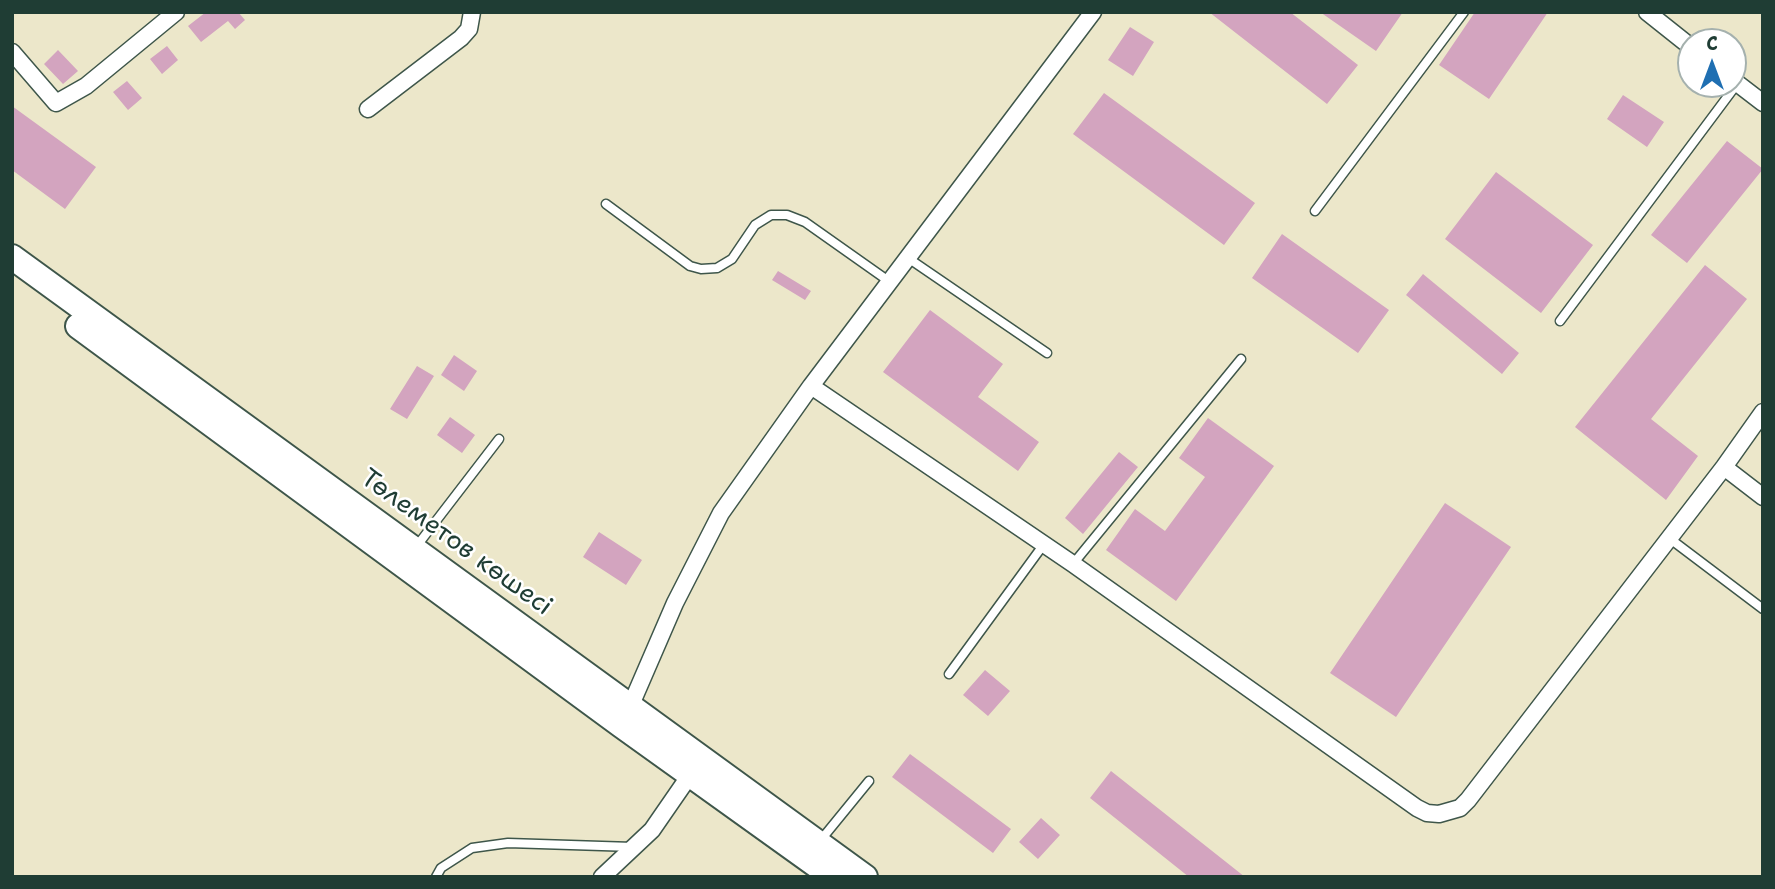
<!DOCTYPE html>
<meta charset="utf-8">
<style>
body{margin:0}
#map{position:relative;width:1775px;height:889px;overflow:hidden;background:#ece7ca;font-family:"Shantell Sans",sans-serif}
canvas{display:block}
.frame{position:absolute;inset:0;border:14px solid #1f3d34;pointer-events:none}
.north{position:absolute;left:1677px;top:28px;width:70px;height:70px;box-sizing:border-box;background:#fff;border:2px solid #a5b1ae;border-radius:50%;rotate:0deg;font-size:19px;font-weight:700;line-height:28px;text-align:center;color:#1f3d34}
.north::after{content:'';display:block;margin:auto;width:24px;height:32px;background:#1f6fb2;clip-path:polygon(50% 0,100% 100%,50% 72%,0 100%)}
</style>
<div id="map">
<canvas width="1775" height="889"></canvas>
<div class="frame"></div>
<div class="north">С</div>
</div>
<script>
const c = document.querySelector('canvas').getContext('2d');
c.lineJoin = 'round';
function fill(path, color) {
  c.fillStyle = color;
  c.fill(path, 'evenodd');
}
function poly(rows) {
  const path = new Path2D();
  for (const r of rows) {
    path.moveTo(r[0], r[1]);
    for (let i = 2; i < r.length; i += 2) path.lineTo(r[i], r[i + 1]);
  }
  return path;
}
function strokePath(path, color, width, dash) {
  c.strokeStyle = color;
  c.lineWidth = width;
  c.lineCap = dash ? 'butt' : 'round';
  c.setLineDash(dash || []);
  c.stroke(path);
}
function drawText(font, color, halo, rows, align = 'center') {
  c.font = font + ' "Shantell Sans",sans-serif';
  c.lineWidth = 5;
  c.setLineDash([]);
  c.textBaseline = 'middle';
  c.strokeStyle = halo;
  c.fillStyle = color;
  for (const [text, x, y, turn = 0] of rows) {
    c.save();
    c.translate(x, y);
    c.rotate((+turn || 0) * Math.PI / 180);
    c.textAlign = isNaN(turn) ? turn : align;
    if (halo) c.strokeText(text, 0, 0);
    c.fillText(text, 0, 0);
    c.restore();
  }
}
fill(poly([
 [206,12,238,12,245,20,235,29,228,21,201,42,188,26],
 [1209,12,1290,12,1358,65,1327,104],
 [1320,12,1403,12,1376,51],
 [1475,12,1548,12,1489,99,1439,65],
 [1130,27,1154,42,1133,76,1108,60],
 [167,46,178,60,162,74,150,59],
 [58,50,78,71,63,84,44,64],
 [127,81,142,98,128,110,113,92],
 [1104,93,1255,203,1224,245,1073,134],
 [1623,95,1664,122,1647,147,1607,119],
 [12,106,96,167,65,209,12,170],
 [1727,141,1763,169,1687,263,1651,235],
 [1496,172,1593,245,1541,313,1445,239],
 [1282,234,1389,310,1358,353,1252,278],
 [1705,265,1747,299,1651,419,1698,456,1666,500,1575,427],
 [778,271,811,291,805,300,772,280],
 [1423,274,1519,353,1502,374,1406,295],
 [930,310,1003,364,978,397,1039,442,1018,471,883,372],
 [454,355,477,371,464,391,441,375],
 [417,366,434,376,407,419,390,409],
 [450,417,475,435,462,453,437,435],
 [1208,418,1274,466,1176,601,1106,550,1135,509,1165,531,1205,477,1179,458],
 [1119,452,1138,467,1083,534,1065,518],
 [1445,503,1511,547,1396,717,1330,673],
 [599,532,642,560,626,585,583,557],
 [985,670,1010,691,988,716,963,695],
 [910,754,1011,829,993,853,892,777],
 [1111,771,1245,877,1189,877,1090,798],
 [1041,818,1060,835,1038,859,1019,842]
]), '#d3a4bf');
const service = poly([
 [606,204,690,266,701,269,717,268,732,259,755,225,771,215,787,215,805,222,890,282],
 [1315,211,1464,12],
 [908,258,1047,353],
 [1560,321,1737,84],
 [1669,538,1763,609],
 [416,547,499,439],
 [1073,564,1241,359],
 [949,674,1044,544],
 [820,841,869,781],
 [436,877,441,868,472,848,508,843,633,847]
]);
const minor = poly([
 [1647,12,1691,47],
 [12,52,56,103,86,86,176,12],
 [1733,80,1763,103],
 [368,109,461,38,469,29,472,12],
 [811,386,1073,564,1417,808,1427,813,1439,814,1460,808,1468,800,1724,467,1763,412],
 [1724,467,1763,497],
 [627,714,675,603,721,513,811,386,1093,12],
 [602,877,652,830,690,775]
]);
const primary = poly([
 [12,257,865,877],
 [78,326,621,725,833,877]
]);
strokePath(service, '#3e564a', 11);
strokePath(minor, '#3e564a', 19);
strokePath(primary, '#3e564a', 28);
strokePath(service, '#fff', 8);
strokePath(minor, '#fff', 16);
strokePath(primary, '#fff', 24);
drawText('26px', '#1f3d34', '#fff', [
 ["Төлеметов көшесі",456,543,36]
]);
</script>
